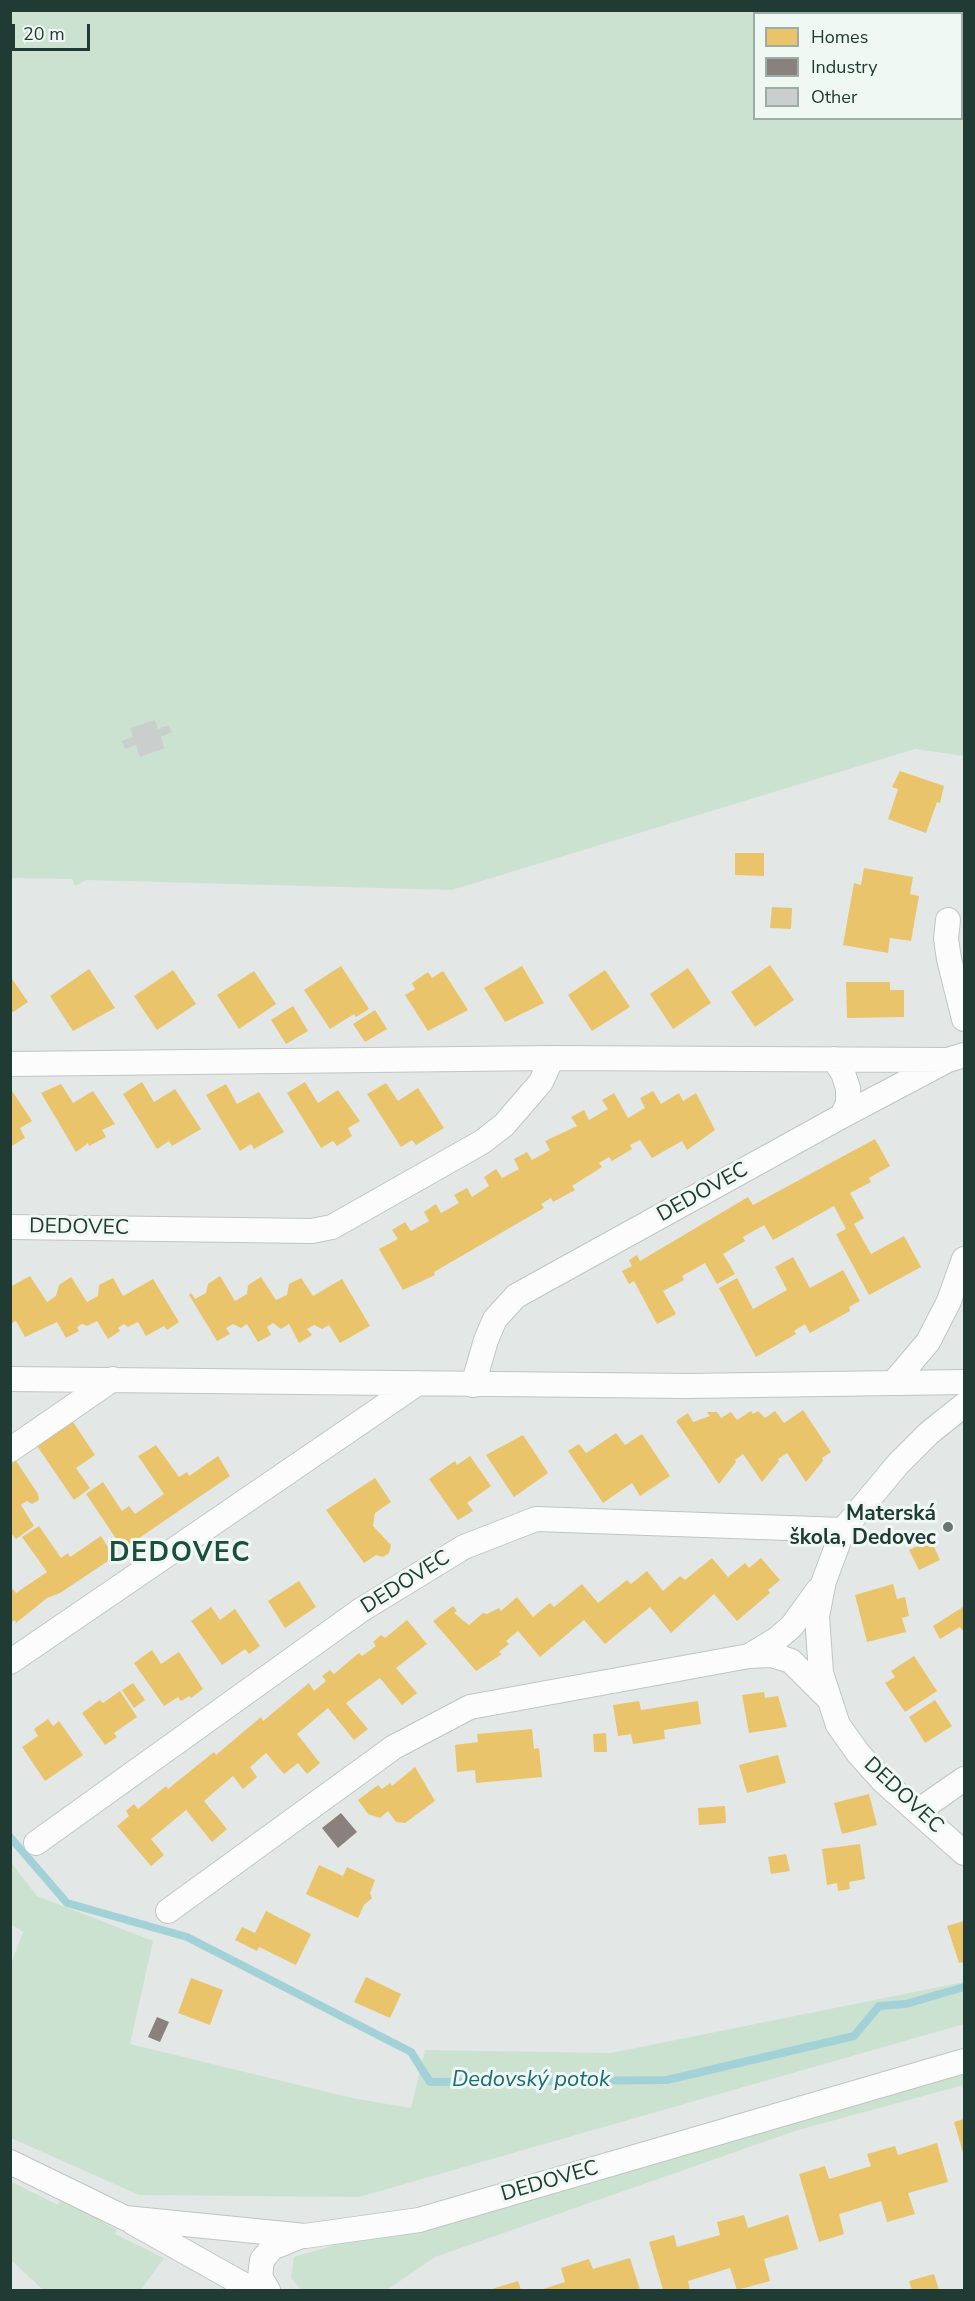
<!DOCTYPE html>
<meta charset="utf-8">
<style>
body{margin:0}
#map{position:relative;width:975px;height:2301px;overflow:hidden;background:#e3e8e6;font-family:"Nunito Sans",sans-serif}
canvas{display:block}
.frame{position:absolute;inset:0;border:12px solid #203b33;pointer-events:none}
.legend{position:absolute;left:753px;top:12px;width:210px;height:108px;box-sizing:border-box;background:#f0f8f4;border:2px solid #9daca7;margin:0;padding:8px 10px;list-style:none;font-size:18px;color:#203b33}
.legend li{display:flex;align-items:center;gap:12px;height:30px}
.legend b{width:30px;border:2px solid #9daca7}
.scale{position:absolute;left:12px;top:24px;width:78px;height:27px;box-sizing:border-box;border:3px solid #203b33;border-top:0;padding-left:8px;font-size:18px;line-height:21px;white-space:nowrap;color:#203b33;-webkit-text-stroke:4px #f0f8f4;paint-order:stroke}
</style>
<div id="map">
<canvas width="975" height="2301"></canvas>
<div class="frame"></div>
<ul class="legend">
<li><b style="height:16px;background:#e9c46a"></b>Homes</li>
<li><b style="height:16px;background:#8a817c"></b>Industry</li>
<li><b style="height:16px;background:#cacfcd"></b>Other</li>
</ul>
<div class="scale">20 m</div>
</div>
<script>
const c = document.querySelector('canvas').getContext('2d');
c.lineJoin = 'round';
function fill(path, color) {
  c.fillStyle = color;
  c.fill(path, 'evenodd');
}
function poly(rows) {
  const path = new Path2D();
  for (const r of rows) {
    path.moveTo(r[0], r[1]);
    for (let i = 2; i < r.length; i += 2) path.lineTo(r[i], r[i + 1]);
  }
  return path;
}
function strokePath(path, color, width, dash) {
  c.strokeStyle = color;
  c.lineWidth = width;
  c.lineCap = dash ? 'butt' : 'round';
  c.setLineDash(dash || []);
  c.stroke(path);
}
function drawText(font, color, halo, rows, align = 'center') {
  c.font = font + ' "Nunito Sans",sans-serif';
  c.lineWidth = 6;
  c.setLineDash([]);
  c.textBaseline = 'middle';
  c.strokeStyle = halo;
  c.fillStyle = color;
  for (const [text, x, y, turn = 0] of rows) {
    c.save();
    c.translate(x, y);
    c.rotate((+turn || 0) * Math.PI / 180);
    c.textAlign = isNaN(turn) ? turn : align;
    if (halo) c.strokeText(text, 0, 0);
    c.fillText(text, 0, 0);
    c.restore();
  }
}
fill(poly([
 [11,11,964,11,964,756,915,749,452,890,86,880,75,886,72,879,11,878],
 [754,14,962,14,962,118,754,118],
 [10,1861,37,1896,153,1941,130,2044,352,2098,411,2108,425,2050,611,2053,964,1982,964,2024,359,2197,139,2195,11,2138,11,1964,23,1932,11,1924],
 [964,2061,964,2085,798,2130,435,2257,387,2290,301,2290,291,2278,294,2257],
 [10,2181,58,2205,62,2199,117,2230,115,2234,164,2258,141,2290,43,2290,11,2260]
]), '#cbe2d1');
fill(poly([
 [900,771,944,786,940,803,937,802,926,833,888,819,898,789,892,787],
 [735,853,764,853,764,876,735,875],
 [864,868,913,877,910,894,919,896,911,941,890,938,888,953,843,945,854,883,861,885],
 [772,907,792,908,791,929,770,928],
 [770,965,794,1000,755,1027,731,992],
 [341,966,369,1009,356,1017,354,1014,330,1029,304,990],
 [522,966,544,1003,505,1022,484,988],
 [688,968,711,1003,673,1029,650,994],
 [89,969,115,1008,73,1031,50,996],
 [173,970,196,1004,157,1030,134,996],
 [605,970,630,1007,592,1031,568,995],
 [254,971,276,1004,239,1029,217,995],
 [443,971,468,1010,428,1031,405,995,415,989,412,983,428,972,432,978],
 [10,976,28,1002,10,1014],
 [846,982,890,982,890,990,904,990,904,1017,847,1018],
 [293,1006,308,1031,286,1044,271,1020],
 [375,1010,387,1029,365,1042,353,1024],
 [142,1082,154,1102,175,1089,201,1129,172,1146,169,1141,157,1149,123,1094],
 [305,1082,318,1103,338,1090,360,1121,348,1128,352,1136,337,1146,333,1141,321,1148,287,1093],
 [386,1083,398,1101,418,1088,444,1128,416,1145,412,1140,401,1147,367,1094],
 [61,1084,73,1103,93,1091,115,1124,102,1130,106,1137,89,1146,88,1143,76,1152,41,1093],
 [226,1084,237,1104,259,1092,284,1132,254,1149,251,1144,240,1151,206,1095],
 [12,1091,32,1121,20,1128,25,1138,10,1147],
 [653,1091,661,1104,679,1093,683,1101,696,1093,715,1130,687,1150,682,1141,652,1158,640,1140,630,1145,632,1149,612,1161,609,1157,599,1163,602,1167,572,1186,575,1190,553,1202,551,1198,541,1204,544,1208,434,1272,435,1275,403,1290,379,1249,398,1239,392,1230,405,1222,411,1231,429,1221,424,1212,436,1204,441,1213,459,1203,454,1195,467,1188,472,1197,489,1186,484,1177,496,1169,502,1178,519,1169,514,1159,527,1152,532,1160,550,1150,545,1141,577,1126,571,1117,584,1110,589,1120,608,1109,602,1100,614,1093,628,1118,645,1108,640,1098],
 [875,1139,890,1166,869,1178,871,1182,850,1193,864,1218,854,1224,871,1254,904,1236,921,1267,869,1295,836,1234,846,1229,834,1206,773,1240,764,1225,743,1237,745,1241,723,1254,735,1274,717,1284,705,1263,682,1276,684,1280,663,1291,676,1314,657,1324,634,1281,629,1284,622,1271,632,1266,629,1260,637,1255,640,1261,748,1197,753,1205],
 [793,1257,810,1288,843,1270,860,1301,849,1307,850,1311,810,1333,805,1324,794,1331,796,1334,756,1357,719,1288,737,1278,753,1309,787,1290,775,1267],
 [30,1276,47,1302,56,1296,59,1285,71,1277,87,1302,98,1296,99,1285,113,1278,123,1296,153,1279,179,1322,167,1330,164,1326,146,1336,138,1322,128,1327,124,1324,118,1328,120,1331,108,1339,97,1321,87,1326,82,1324,77,1327,79,1331,66,1338,57,1322,25,1337,16,1321,10,1324,10,1287],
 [220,1276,235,1301,247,1294,248,1285,261,1277,276,1300,287,1295,289,1284,301,1278,313,1296,342,1279,370,1326,340,1343,329,1325,322,1329,314,1325,307,1329,312,1335,299,1343,289,1324,281,1329,273,1323,267,1327,271,1335,258,1342,247,1324,241,1328,233,1324,226,1328,230,1334,217,1341,189,1295,191,1293,195,1299,206,1293,208,1284],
 [803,1410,831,1452,822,1458,823,1461,806,1482,787,1453,778,1459,779,1461,762,1482,743,1454,735,1460,736,1462,719,1484,676,1421,688,1413,693,1422,710,1416,707,1412,717,1412,721,1418,731,1412,737,1420,751,1411,753,1414,758,1411,765,1418,775,1411,784,1423],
 [73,1422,95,1455,76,1468,90,1488,74,1500,37,1446],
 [616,1433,625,1445,642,1434,670,1476,640,1496,632,1483,603,1503,568,1451,579,1444,586,1453],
 [523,1435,548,1473,514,1497,486,1455],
 [156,1445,179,1477,187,1472,189,1476,218,1456,230,1476,123,1549,86,1494,103,1482,122,1511,129,1506,135,1514,164,1494,138,1456],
 [470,1456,491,1486,467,1503,473,1511,458,1520,429,1479,455,1461,457,1465],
 [16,1461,38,1494,39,1500,32,1504,27,1501,21,1505,34,1526,16,1539,10,1532,10,1464],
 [375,1478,391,1502,375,1513,373,1526,391,1545,389,1553,383,1557,376,1555,364,1563,326,1510],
 [39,1526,61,1558,68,1553,70,1557,101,1536,114,1557,60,1593,47,1598,16,1623,15,1620,10,1623,10,1591,13,1589,16,1593,47,1572,22,1537],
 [931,1540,940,1560,919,1570,909,1550],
 [712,1558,728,1577,745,1563,749,1568,761,1558,780,1580,768,1590,770,1593,737,1621,714,1594,671,1633,650,1607,605,1644,584,1620,540,1657,518,1631,506,1641,509,1644,499,1652,502,1654,476,1671,433,1621,453,1606,457,1611,454,1613,469,1625,483,1613,487,1614,499,1608,501,1611,517,1597,533,1617,550,1603,554,1607,582,1584,598,1603,627,1580,631,1584,647,1571,663,1591,680,1576,685,1580],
 [299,1581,316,1607,285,1628,268,1601],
 [893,1584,897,1599,905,1597,909,1616,902,1618,906,1632,867,1642,855,1595],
 [211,1607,220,1620,235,1609,260,1646,249,1654,245,1649,222,1665,191,1621],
 [963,1607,964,1629,962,1630,960,1627,940,1639,933,1626],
 [407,1620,427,1644,396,1668,417,1693,402,1705,380,1678,346,1703,368,1729,354,1740,328,1708,297,1734,320,1763,307,1774,298,1763,284,1774,266,1753,250,1767,257,1777,243,1789,233,1776,204,1801,227,1829,212,1842,186,1810,151,1839,164,1855,151,1866,117,1826,129,1816,126,1811,134,1804,138,1809,166,1786,168,1789,214,1752,216,1755,261,1717,263,1721,309,1683,314,1691,326,1681,322,1676,330,1670,334,1674,359,1653,362,1656,376,1646,373,1642,381,1635,385,1638],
 [152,1650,161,1664,179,1652,203,1689,191,1698,189,1696,181,1701,178,1697,164,1706,134,1663],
 [914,1656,937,1691,905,1712,885,1683,895,1677,891,1671],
 [133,1683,145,1700,134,1708,122,1690],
 [120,1691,137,1717,114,1733,117,1737,105,1745,82,1713,100,1700,103,1703],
 [764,1692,765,1698,778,1696,787,1727,749,1733,742,1695],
 [935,1700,952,1726,925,1743,909,1717],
 [639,1701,641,1710,698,1701,701,1724,664,1730,665,1739,633,1744,631,1734,618,1736,613,1705],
 [48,1719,53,1726,59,1721,83,1755,45,1781,22,1747,38,1736,34,1729],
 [532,1729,534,1749,539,1748,542,1777,476,1783,475,1770,457,1772,455,1745,478,1742,477,1734],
 [606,1733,607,1752,594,1752,593,1734],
 [778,1755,786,1783,747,1793,739,1765],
 [415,1767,435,1801,405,1823,396,1822,388,1811,380,1818,368,1814,358,1800,378,1785,382,1789,390,1783,392,1786],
 [869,1794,877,1825,842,1834,834,1803],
 [725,1806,726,1823,699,1825,698,1808],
 [860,1844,865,1879,849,1882,850,1889,838,1891,837,1883,827,1885,822,1849],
 [786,1854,790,1871,771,1874,768,1857],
 [319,1865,343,1876,347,1867,375,1880,370,1893,372,1898,364,1905,358,1918,306,1894],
 [266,1911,311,1934,296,1965,259,1947,257,1951,235,1940,242,1927,255,1933],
 [964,1921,964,1962,959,1963,947,1926],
 [366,1977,401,1994,390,2018,354,2002],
 [191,1978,223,1990,210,2025,178,2013],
 [964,2119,964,2156,954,2122],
 [937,2143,948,2182,908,2193,915,2214,887,2222,881,2201,846,2212,839,2214,844,2234,819,2242,799,2174,825,2166,829,2179,871,2166,867,2154,895,2146,898,2155],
 [744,2215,748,2228,788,2215,798,2249,764,2259,770,2281,737,2290,730,2268,688,2281,690,2290,663,2290,649,2242,674,2235,677,2247,720,2235,717,2222],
 [630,2258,640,2290,540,2290,565,2282,561,2268,589,2259,593,2269],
 [934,2274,939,2290,912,2290,909,2281],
 [518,2281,521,2290,493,2290,492,2289]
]), '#e9c46a');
fill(poly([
 [341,1813,357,1832,338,1848,322,1828],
 [157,2017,169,2022,160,2042,148,2037]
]), '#8a817c');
strokePath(poly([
 [10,1837,67,1903,187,1937,411,2052,430,2082,667,2080,854,2036,879,2006,906,2004,964,1987]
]), '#a2d2d8', 8);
fill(poly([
 [155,720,158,729,169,725,172,732,161,737,164,748,140,757,136,745,125,749,122,741,133,737,130,728]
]), '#cacfcd');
const street = poly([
 [948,920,946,939,949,959,964,1019],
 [834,1059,843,1073,848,1088,848,1103,842,1116],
 [10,1064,552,1058,948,1060],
 [10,1227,312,1231,332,1227,482,1142,504,1125,541,1082,552,1058],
 [10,1379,687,1386,964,1382],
 [894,1382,928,1342,949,1301,964,1259],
 [473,1385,486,1340,495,1319,516,1296,842,1116,948,1060,964,1055],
 [964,1405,929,1433,898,1464,843,1530,824,1581,817,1616,821,1673,838,1725,858,1753,883,1781,964,1853],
 [10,1450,113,1379],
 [749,1656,777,1639,792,1626,818,1590],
 [10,1662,418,1383],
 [918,1811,964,1779],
 [36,1843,361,1610,464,1547,536,1519,843,1530],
 [168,1911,394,1747,470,1707,749,1656,772,1655,791,1661,828,1698],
 [10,2162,125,2218,305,2236,419,2220,964,2061],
 [132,2222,253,2290],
 [268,2290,260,2277,262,2260,272,2248,299,2237]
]);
strokePath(street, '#c0c5c3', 26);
strokePath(street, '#fbfcfb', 24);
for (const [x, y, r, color] of [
 [948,1527,6,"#647872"]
]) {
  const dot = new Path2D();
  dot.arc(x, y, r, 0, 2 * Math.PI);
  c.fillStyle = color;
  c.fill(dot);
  strokePath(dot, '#f0f8f4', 2);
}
drawText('21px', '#203b33', '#f0f8f4', [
 ["DEDOVEC",703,1193,-29],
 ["DEDOVEC",79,1228,1],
 ["DEDOVEC",406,1583,-32],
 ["DEDOVEC",903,1796,43],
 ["DEDOVEC",550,2182,-16]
]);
drawText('bold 21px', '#203b33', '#f0f8f4', [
 ["Materská",936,1515],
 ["škola, Dedovec",936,1539]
], 'right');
drawText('italic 22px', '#1a6c78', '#f0f8f4', [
 ["Dedovský potok",531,2081]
]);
c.letterSpacing = '1.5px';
drawText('bold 27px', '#1c4e40', '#f0f8f4', [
 ["DEDOVEC",180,1554]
]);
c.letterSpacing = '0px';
</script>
